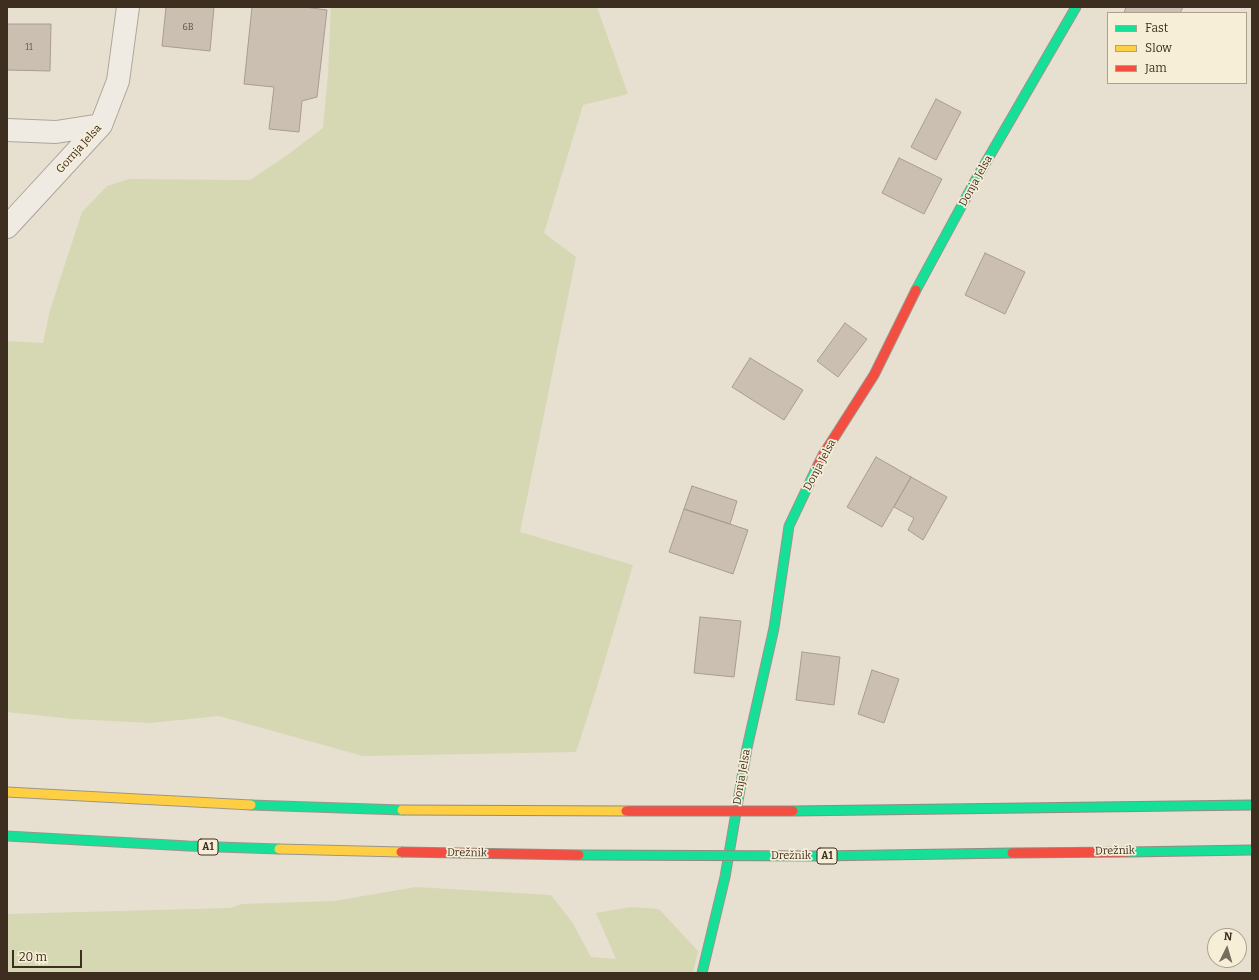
<!DOCTYPE html>
<meta charset="utf-8">
<style>
body{margin:0}
#map{position:relative;width:1259px;height:980px;overflow:hidden;background:#e7e0d1;font-family:Bitter,serif}
canvas{display:block}
.frame{position:absolute;inset:0;border:8px solid #3d2e20;pointer-events:none}
.legend{position:absolute;left:1107px;top:12px;width:140px;height:72px;box-sizing:border-box;background:#f7eed8;border:1px solid #ada18e;margin:0;padding:5px 7px;list-style:none;font-size:12px;color:#3d2e20}
.legend li{display:flex;align-items:center;gap:8px;height:20px}
.legend b{width:20px;border:1px solid #ada18e}
.north{position:absolute;left:1207px;top:928px;width:40px;height:40px;box-sizing:border-box;background:#f7eed8;border:1px solid #ada18e;border-radius:50%;rotate:5deg;font-size:11px;font-weight:700;line-height:16px;text-align:center;color:#3d2e20}
.north::after{content:'';display:block;margin:auto;width:14px;height:18px;background:#786c5e;clip-path:polygon(50% 0,100% 100%,50% 72%,0 100%)}
.scale{position:absolute;left:12px;top:950px;width:70px;height:18px;box-sizing:border-box;border:2px solid #3d2e20;border-top:0;padding-left:5px;font-size:12px;line-height:14px;white-space:nowrap;color:#3d2e20;-webkit-text-stroke:3px #f7eed8;paint-order:stroke}
</style>
<div id="map">
<canvas width="1259" height="980"></canvas>
<div class="frame"></div>
<ul class="legend">
<li><b style="height:5px;background:#16e098"></b>Fast</li>
<li><b style="height:5px;background:#ffcf43"></b>Slow</li>
<li><b style="height:5px;background:#f24e42"></b>Jam</li>
</ul>
<div class="north">N</div>
<div class="scale">20 m</div>
</div>
<script>
const c = document.querySelector('canvas').getContext('2d');
c.lineJoin = 'round';
function fill(path, color) {
  c.fillStyle = color;
  c.fill(path, 'evenodd');
}
function poly(rows) {
  const path = new Path2D();
  for (const r of rows) {
    path.moveTo(r[0], r[1]);
    for (let i = 2; i < r.length; i += 2) path.lineTo(r[i], r[i + 1]);
  }
  return path;
}
function strokePath(path, color, width, dash) {
  c.strokeStyle = color;
  c.lineWidth = width;
  c.lineCap = dash ? 'butt' : 'round';
  c.setLineDash(dash || []);
  c.stroke(path);
}
function drawText(font, color, halo, rows, align = 'center') {
  c.font = font + ' Bitter,serif';
  c.lineWidth = 3.5;
  c.setLineDash([]);
  c.textBaseline = 'middle';
  c.strokeStyle = halo;
  c.fillStyle = color;
  for (const [text, x, y, turn = 0] of rows) {
    c.save();
    c.translate(x, y);
    c.rotate((+turn || 0) * Math.PI / 180);
    c.textAlign = isNaN(turn) ? turn : align;
    if (halo) c.strokeText(text, 0, 0);
    c.fillText(text, 0, 0);
    c.restore();
  }
}
fill(poly([
 [331,7,597,7,628,94,583,105,544,233,576,257,520,532,633,565,597,687,576,752,363,756,219,716,150,723,73,719,7,712,7,341,43,343,50,310,82,212,107,186,129,179,250,180,286,156,323,128,328,74],
 [416,887,551,895,572,922,591,957,616,959,596,913,631,907,659,909,698,951,693,973,7,973,7,914,230,908,242,904,334,901]
]), '#d6d7b3');
const building = poly([
 [166,7,214,7,210,51,162,46,166,7],
 [252,7,304,7,327,10,317,97,302,101,299,132,269,129,274,87,244,84,252,7],
 [1126,7,1183,7,1180,13,1124,13,1126,7],
 [7,24,51,24,50,71,7,70,7,24],
 [936,99,961,112,936,160,911,147,936,99],
 [899,158,942,179,924,214,882,193,899,158],
 [985,253,1025,272,1005,314,965,295,985,253],
 [845,323,867,339,838,377,817,361,845,323],
 [750,358,803,390,784,420,732,387,750,358],
 [876,457,911,477,882,527,847,507,876,457],
 [911,477,947,497,923,540,908,530,914,518,894,507,911,477],
 [692,486,737,501,730,524,684,509,692,486],
 [684,509,748,530,733,574,669,552,684,509],
 [700,617,741,621,734,677,694,673,700,617],
 [802,652,840,657,834,705,796,700,802,652],
 [872,670,899,679,884,723,858,714,872,670]
]);
fill(building, '#cbbfb2');
strokePath(building, '#a89c90', 1);
const street = poly([
 [7,130,56,132,101,125],
 [7,227,101,125,118,81,128,7]
]);
const fast = poly([
 [916,290,975,181,1076,7],
 [251,805,402,810],
 [7,836,188,846,279,849],
 [702,973,725,877,747,748,774,628,789,526,818,465]
]);
const slow = poly([
 [7,792,251,805],
 [279,849,401,852]
]);
const jam = poly([
 [818,465,823,455,874,375,916,290]
]);
strokePath(street, '#ada599', 24);
strokePath(fast, '#9c958a', 11);
strokePath(slow, '#9c958a', 11);
strokePath(jam, '#9c958a', 11);
strokePath(street, '#efebe3', 22);
strokePath(fast, '#16e098', 9);
strokePath(slow, '#ffcf43', 9);
strokePath(jam, '#f24e42', 9);
const fastBridge = poly([
 [793,811,1252,805],
 [1128,852,1252,850],
 [579,855,819,856,1012,853]
]);
const slowBridge = poly([
 [402,810,626,811]
]);
const jamBridge = poly([
 [626,811,793,811],
 [401,852,579,855],
 [1012,853,1128,852]
]);
strokePath(fastBridge, '#928b80', 11, []);
strokePath(slowBridge, '#928b80', 11, []);
strokePath(jamBridge, '#928b80', 11, []);
strokePath(fastBridge, '#16e098', 9);
strokePath(slowBridge, '#ffcf43', 9);
strokePath(jamBridge, '#f24e42', 9);
drawText('9px', '#605244', null, [
 ["6B",188,27],
 ["11",29,47]
]);
for (const [x, y, w] of [
 [208,847,20],
 [827,856,20]
]) {
  const box = new Path2D();
  box.roundRect(x - w / 2, y - 8, w, 16, 3);
  c.fillStyle = '#f7eed8';
  c.fill(box);
  strokePath(box, '#3d2e20', 1);
}
drawText('bold 10px', '#3d2e20', null, [
 ["A1",208,847],
 ["A1",827,856]
]);
drawText('11px', '#3d2e20', '#f7eed8', [
 ["Gornja Jelsa",79,149,-48],
 ["Donja Jelsa",976,181,-61],
 ["Donja Jelsa",820,465,-62],
 ["Donja Jelsa",742,777,-80],
 ["Drežnik",1115,851,-1],
 ["Drežnik",467,853,1],
 ["Drežnik",791,856]
]);
</script>
